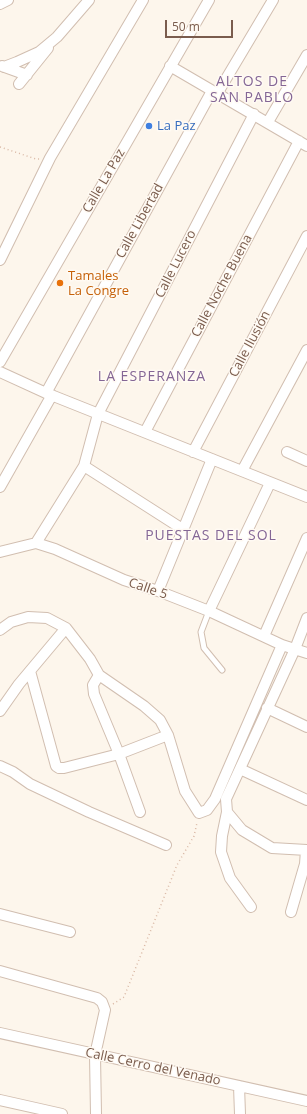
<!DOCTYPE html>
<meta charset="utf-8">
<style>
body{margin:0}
#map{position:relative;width:307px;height:1114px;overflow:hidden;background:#fdf6ec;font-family:"Open Sans",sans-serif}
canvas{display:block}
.scale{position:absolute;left:165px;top:20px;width:68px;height:18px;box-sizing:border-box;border:2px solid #7a5c4d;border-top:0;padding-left:5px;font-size:12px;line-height:14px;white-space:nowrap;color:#7a5c4d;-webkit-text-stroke:3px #fffaf3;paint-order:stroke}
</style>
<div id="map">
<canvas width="307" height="1114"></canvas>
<div class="scale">50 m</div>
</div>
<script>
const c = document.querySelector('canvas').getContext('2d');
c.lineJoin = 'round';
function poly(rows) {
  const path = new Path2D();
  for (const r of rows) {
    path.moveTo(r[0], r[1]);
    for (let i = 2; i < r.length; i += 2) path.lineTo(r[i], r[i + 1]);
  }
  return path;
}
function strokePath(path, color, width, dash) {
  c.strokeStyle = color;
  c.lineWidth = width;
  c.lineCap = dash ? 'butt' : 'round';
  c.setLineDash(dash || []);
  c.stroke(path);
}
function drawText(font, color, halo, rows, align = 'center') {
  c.font = font + ' "Open Sans",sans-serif';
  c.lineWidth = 3;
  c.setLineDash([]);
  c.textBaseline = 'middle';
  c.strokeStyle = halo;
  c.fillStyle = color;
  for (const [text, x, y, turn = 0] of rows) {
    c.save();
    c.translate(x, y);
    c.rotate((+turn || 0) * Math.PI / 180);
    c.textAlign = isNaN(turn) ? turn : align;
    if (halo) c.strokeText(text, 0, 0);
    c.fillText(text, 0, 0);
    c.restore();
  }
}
const lane = poly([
 [209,611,201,632,204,648,222,670]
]);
const street = poly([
 [0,4,8,0],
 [2,66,27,75],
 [170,66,307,146],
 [4,67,17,62,39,52,57,37,89,0],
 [19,84,48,48],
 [217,94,273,0],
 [268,122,307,55],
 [0,260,50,158,143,0],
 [0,362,209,0],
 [0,372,46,393,307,497],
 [46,393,212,91],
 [145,432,299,141],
 [193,452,307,236],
 [287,452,307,461],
 [84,466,184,530],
 [242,471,307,350],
 [0,487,52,395],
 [36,543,84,466,98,414,254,114],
 [0,552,36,543,55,549,124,580,158,591,209,611,282,645,307,653],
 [158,591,212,459],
 [209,611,270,483],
 [307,618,295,649,226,799,227,812,242,830,272,848,307,850],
 [0,630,11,622,28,617,47,618,66,628,90,659,99,675,144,706,160,720,168,735,185,791,199,813,207,810,215,799,282,645],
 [264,636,307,538],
 [30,671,56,766,59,768,64,768,119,754,168,735],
 [99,675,93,685,94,694,119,754,140,812],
 [267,708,307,727],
 [0,711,19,684,66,628],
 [0,766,13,772,30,784,89,812,166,845],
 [240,769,307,800],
 [227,812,222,836,221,852,230,878,251,907],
 [291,912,305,864,306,850],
 [0,914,70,932],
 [0,971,97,998,102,1002,105,1010,95,1055,96,1114],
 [0,1033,307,1101],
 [239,1086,240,1114],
 [0,1100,62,1114]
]);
strokePath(lane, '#d1beb0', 7);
strokePath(street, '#d1beb0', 12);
strokePath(poly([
 [0,147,36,159,40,159],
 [113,1004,124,997,177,865,194,836,197,823]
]), '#d9b8a5', 1.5, [1, 3]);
strokePath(lane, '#fff', 5);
strokePath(street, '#fff', 10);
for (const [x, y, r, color] of [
 [149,126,4,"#3f7fe0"],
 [60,283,4,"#e8710a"]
]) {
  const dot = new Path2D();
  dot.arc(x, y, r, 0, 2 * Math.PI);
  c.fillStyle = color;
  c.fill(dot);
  strokePath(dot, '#fffaf3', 1.5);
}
drawText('13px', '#366cbe', '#fffaf3', [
 ["La Paz",157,126]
], 'left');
drawText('13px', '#7a5c4d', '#fffaf3', [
 ["Calle La Paz",104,181,-60],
 ["Calle Libertad",140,221,-61],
 ["Calle Lucero",176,264,-63],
 ["Calle Noche Buena",222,286,-62],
 ["Calle Ilusión",250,344,-62],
 ["Calle 5",148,589,19],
 ["Calle Cerro del Venado",153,1067,12]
]);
drawText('13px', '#c56008', '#fffaf3', [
 ["Tamales",68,276],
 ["La Congre",68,291]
], 'left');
c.letterSpacing = '1px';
drawText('14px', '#846695', '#fffaf3', [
 ["ALTOS DE",252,82],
 ["SAN PABLO",252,98],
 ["LA ESPERANZA",152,377],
 ["PUESTAS DEL SOL",211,536]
]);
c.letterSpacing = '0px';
</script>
